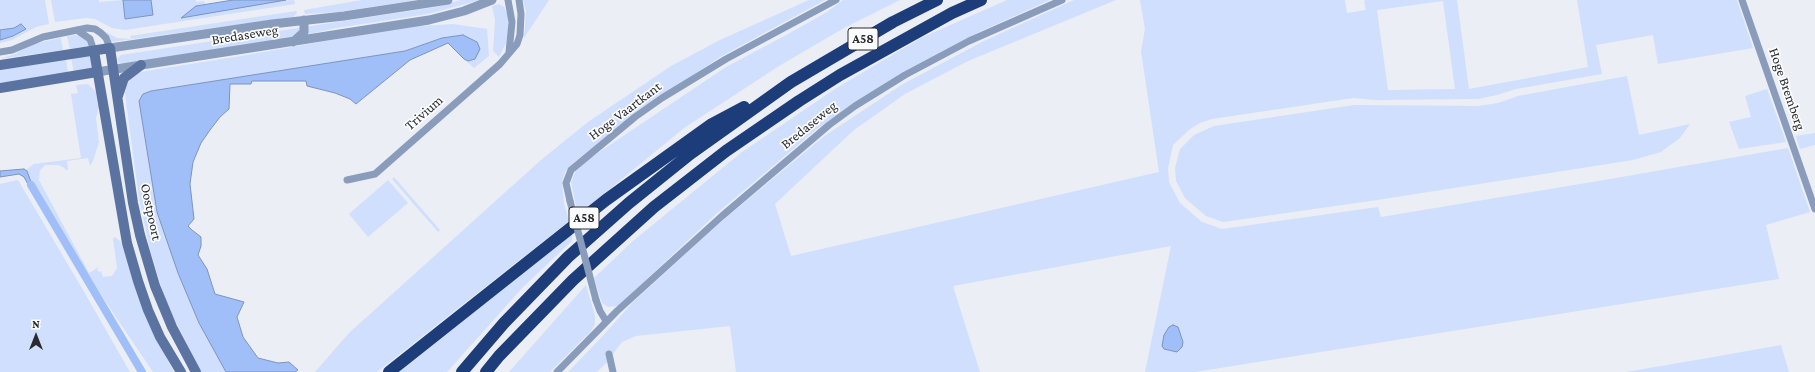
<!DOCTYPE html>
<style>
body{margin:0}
#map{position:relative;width:1815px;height:372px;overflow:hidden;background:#ebeef4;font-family:"Crimson Pro",serif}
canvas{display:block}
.north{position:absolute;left:16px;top:316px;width:40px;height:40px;-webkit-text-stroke:3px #fafcfe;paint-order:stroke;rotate:0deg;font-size:11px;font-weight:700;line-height:16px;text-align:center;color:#2a2b2e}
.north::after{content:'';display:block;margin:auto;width:14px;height:18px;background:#2a2b2e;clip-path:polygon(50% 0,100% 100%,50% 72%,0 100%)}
</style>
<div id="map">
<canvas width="1815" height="372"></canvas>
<div class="north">N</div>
</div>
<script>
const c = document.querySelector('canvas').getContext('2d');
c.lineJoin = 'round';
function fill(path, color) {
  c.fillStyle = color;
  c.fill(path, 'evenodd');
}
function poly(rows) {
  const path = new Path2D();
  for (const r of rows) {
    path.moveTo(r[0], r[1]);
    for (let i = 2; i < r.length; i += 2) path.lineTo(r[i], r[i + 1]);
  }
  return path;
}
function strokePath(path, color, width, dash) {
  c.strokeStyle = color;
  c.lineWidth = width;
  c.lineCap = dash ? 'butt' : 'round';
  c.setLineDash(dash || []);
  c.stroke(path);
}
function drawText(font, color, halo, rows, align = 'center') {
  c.font = font + ' "Crimson Pro",serif';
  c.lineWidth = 3.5;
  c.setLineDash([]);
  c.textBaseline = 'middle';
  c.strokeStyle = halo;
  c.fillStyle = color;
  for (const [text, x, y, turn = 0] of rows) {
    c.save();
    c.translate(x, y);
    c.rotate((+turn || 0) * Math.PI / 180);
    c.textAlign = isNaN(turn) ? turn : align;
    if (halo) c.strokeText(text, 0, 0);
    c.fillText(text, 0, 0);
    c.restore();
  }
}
fill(poly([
 [0,0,45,0,49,24,36,27,12,40,0,43,0,40,13,36,21,24,14,28,0,30],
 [51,0,99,0,99,2,123,0,125,19,152,15,151,0,196,0,196,2,204,1,205,4,196,6,294,0,295,4,125,30,112,28,95,19,86,18,55,22],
 [362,0,416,0,338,12,305,14,304,10],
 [461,0,480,0,428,14,336,28,287,39,126,64,119,63,117,59,121,55,436,7],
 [523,0,549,0,524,38,526,11],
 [809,0,825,0,720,57,632,117,573,163,565,172,562,182,564,203,569,221,377,372,315,372,349,333,541,160,588,122,671,66,720,40],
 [843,0,900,0,844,28,779,66,684,128,578,215,571,182,575,172,583,163,726,67,788,34,827,12],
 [1007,0,1050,0,979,32,898,75,817,129,716,214,618,306,608,307,602,303,594,278,633,241,742,152,838,87,921,38],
 [1074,0,1116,0,968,61,905,94,854,130,775,204,791,256,1159,172,1141,51,1145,29,1140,0,1345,0,1347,13,1366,10,1364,1,1366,0,1457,0,1469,89,1588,67,1577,0,1737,0,1753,48,1658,64,1653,35,1596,45,1602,74,1516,89,1497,95,1478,99,1375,100,1353,98,1212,119,1200,123,1190,129,1173,145,1168,168,1169,182,1180,203,1202,222,1222,229,1378,207,1381,217,1610,179,1788,148,1810,212,1766,225,1779,279,1195,372,1145,372,1171,246,953,286,980,372,736,372,730,326,636,336,622,342,607,362,597,372,568,372,600,339,634,301,722,221,823,137,903,84,984,41],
 [1443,1,1455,89,1388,90,1377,10],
 [499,4,504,7,508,15,508,31,506,43,499,57,493,51,495,20,492,6],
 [296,11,297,13,293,17,111,42,98,28,117,38,131,39,130,36],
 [453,24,487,29,489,56,474,68,464,59,468,61,477,42,463,35,442,38,405,51,151,91,143,94,139,101,157,212,178,273,199,323,226,372,201,372,166,303,150,250,139,198,125,94,126,87,129,80,137,73,146,71,241,56,404,27],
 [77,35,86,38,90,46,70,49,67,36],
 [61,38,63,50,0,59,15,54,32,44],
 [88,56,91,56,92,68,74,72,71,58],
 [66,59,68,73,0,83,0,69],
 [1627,76,1639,135,1690,124,1680,138,1661,152,1633,160,1377,200,1223,222,1206,216,1185,198,1176,181,1175,168,1180,149,1194,135,1214,126,1354,105,1479,106,1498,103,1518,96],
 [88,84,96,92,99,107,96,118,99,142,93,161,90,166,88,158,67,161,68,170,66,170,63,167,58,165,45,165,40,170,39,180,89,273,99,267,97,270,99,272,101,271,103,277,112,276,117,268,113,238,115,237,121,242,152,330,174,372,153,372,87,274,34,185,23,172,34,164,81,158,71,94,78,93,76,85],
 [1767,89,1786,142,1739,149,1729,122,1751,117,1745,96],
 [1815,133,1815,145,1800,149,1796,136],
 [394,177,440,230,438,232,392,179],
 [18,180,83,290,130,372,0,372,0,184],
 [388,180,408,203,368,237,349,214],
 [572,234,572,241,523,287,447,372,395,372],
 [586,285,595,316,595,324,591,331,550,372,509,372],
 [1781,345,1789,372,1626,372,1702,359]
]), '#cfdffd');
const water = poly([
 [123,0,151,0,153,15,125,19,123,0],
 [233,0,286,0,181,18,196,6,233,0],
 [21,24,26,29,13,36,0,40,0,30,14,28,21,24],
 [463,35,477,42,480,49,475,59,468,61,464,59,448,43,410,60,356,104,350,99,335,93,307,86,306,81,252,81,251,84,230,84,229,109,220,117,210,130,201,143,193,162,190,184,194,219,188,226,192,230,201,237,201,246,198,255,207,269,215,294,244,302,237,317,243,337,258,358,278,363,289,362,298,370,295,372,226,372,199,323,178,273,157,212,139,101,143,94,151,91,405,51,442,38,463,35],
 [24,169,27,171,32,185,29,186,24,177,19,174,0,177,0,171,24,169],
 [1173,325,1178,327,1183,342,1182,347,1177,352,1164,349,1162,346,1164,335,1169,327,1173,325]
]);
fill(water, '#a0bff9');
strokePath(water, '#7d93bc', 1);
strokePath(poly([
 [31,185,142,372]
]), '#a0bff9', 8);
strokePath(poly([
 [508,0,512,22,509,52],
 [1742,0,1815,209],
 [77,30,90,39,94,51],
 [0,52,12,50,43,37,87,28,95,29,101,33,106,38,110,48],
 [347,180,375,174,500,64,517,44,520,35,521,14,519,0],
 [570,201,566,183,571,170,635,117,662,98,726,59,836,0],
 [596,300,600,311,606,321],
 [609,354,613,372],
 [557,372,617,311,722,216,829,125,855,106,905,75,969,41,1062,0]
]), '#8a9cbb', 7);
strokePath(poly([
 [293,42,304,32,304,20],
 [110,48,272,24,344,16,448,0],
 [97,72,429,20,464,11,492,0]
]), '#8a9cbb', 9);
strokePath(poly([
 [94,51,127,243,138,281,148,310,160,337,181,372],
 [0,65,110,48,133,203,140,235,155,286,172,327,196,372],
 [0,88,97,72],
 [118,96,124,78,141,65]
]), '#5b73a0', 10);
strokePath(poly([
 [389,372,606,200,712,124,744,107],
 [462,372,504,323,568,257,629,203,690,154,791,82,893,22,937,0],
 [486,372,499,356,573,280,654,207,726,151,799,101,840,75,952,13,981,0]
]), '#1d3c7a', 12);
strokePath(poly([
 [570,201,596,300]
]), '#8a9cbb', 7);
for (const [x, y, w] of [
 [863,39,30],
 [584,218,30]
]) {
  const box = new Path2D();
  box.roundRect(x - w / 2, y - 11, w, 22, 3);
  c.fillStyle = '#fafcfe';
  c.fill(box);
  strokePath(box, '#2a2b2e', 1);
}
drawText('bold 13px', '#2a2b2e', null, [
 ["A58",863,39],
 ["A58",584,218]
]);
drawText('14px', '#2a2b2e', '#fafcfe', [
 ["Bredaseweg",245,35,-9],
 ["Hoge Bremberg",1787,89,71],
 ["Hoge Vaartkant",625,111,-37],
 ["Trivium",424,113,-41],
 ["Bredaseweg",809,125,-39],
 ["Oostpoort",151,212,78]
]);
</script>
